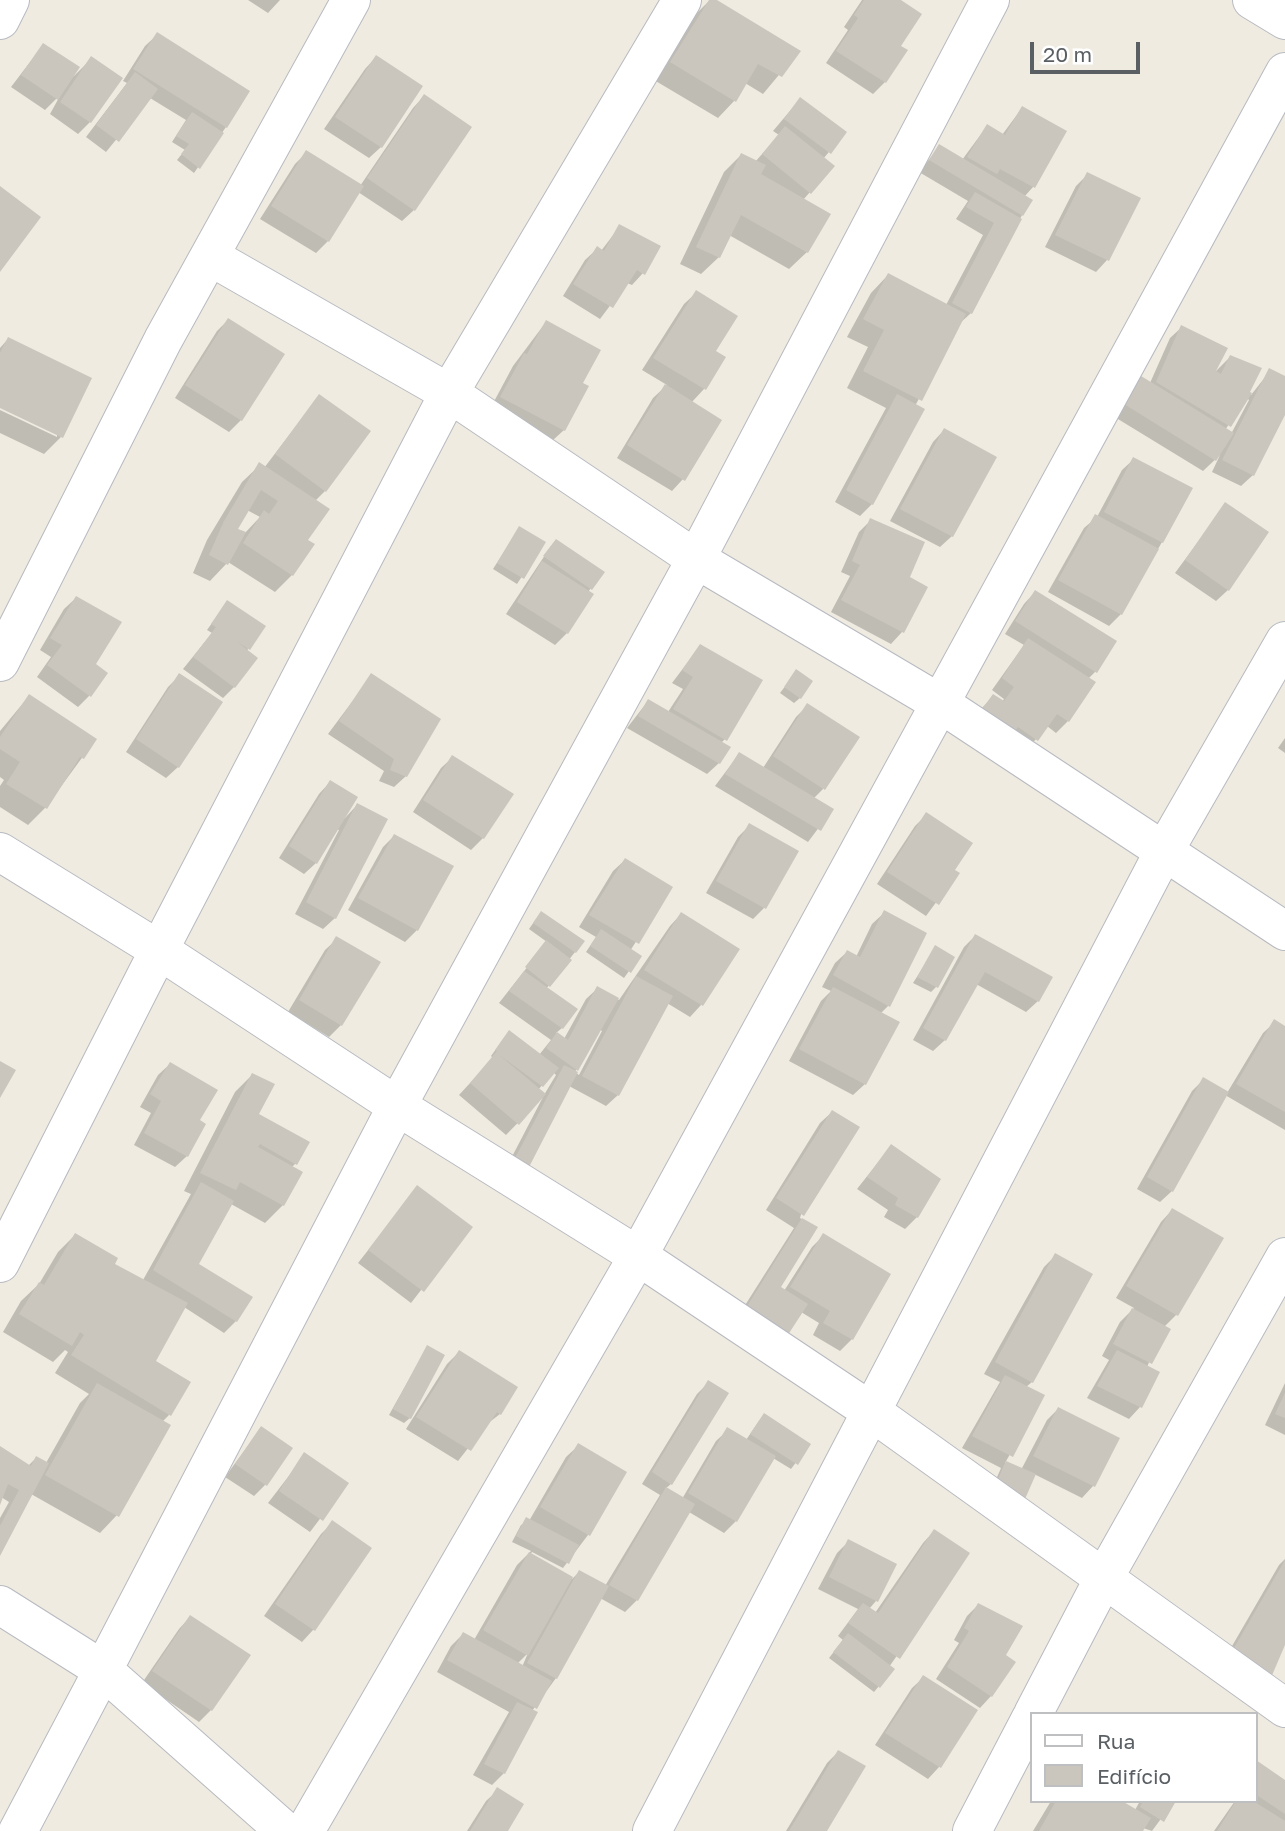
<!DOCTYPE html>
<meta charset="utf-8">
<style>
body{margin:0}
#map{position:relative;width:1285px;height:1831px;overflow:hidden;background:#efebe1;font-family:"Golos Text",sans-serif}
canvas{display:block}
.legend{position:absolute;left:1030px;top:1712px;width:228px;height:91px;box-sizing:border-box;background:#fff;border:2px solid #bdbfc1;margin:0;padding:9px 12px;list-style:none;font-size:21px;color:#5a5f64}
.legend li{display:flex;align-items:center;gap:14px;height:35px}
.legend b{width:35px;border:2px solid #bdbfc1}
.scale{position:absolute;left:1030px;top:42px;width:110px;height:32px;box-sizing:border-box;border:4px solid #5a5f64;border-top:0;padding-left:9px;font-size:21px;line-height:24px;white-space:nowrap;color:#5a5f64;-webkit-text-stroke:5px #fff;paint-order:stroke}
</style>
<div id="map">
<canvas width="1285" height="1831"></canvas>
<ul class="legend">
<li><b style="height:9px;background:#fff"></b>Rua</li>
<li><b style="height:19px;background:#cac6be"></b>Edifício</li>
</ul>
<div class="scale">20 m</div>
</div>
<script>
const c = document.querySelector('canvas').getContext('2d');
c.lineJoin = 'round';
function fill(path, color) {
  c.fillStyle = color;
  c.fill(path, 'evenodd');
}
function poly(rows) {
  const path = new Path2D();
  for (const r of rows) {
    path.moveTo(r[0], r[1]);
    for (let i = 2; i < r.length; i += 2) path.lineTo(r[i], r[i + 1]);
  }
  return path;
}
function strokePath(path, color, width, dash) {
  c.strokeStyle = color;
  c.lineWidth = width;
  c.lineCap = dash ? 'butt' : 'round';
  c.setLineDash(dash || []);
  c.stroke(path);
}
fill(poly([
 [248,0,280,0,268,13],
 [710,0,798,52,763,94,745,83,735,100,718,118,654,80,694,16],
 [862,0,897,0,899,46,885,82,873,94,826,63,848,30,844,27],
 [157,35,226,127,194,173,177,160,185,150,172,142,186,120,150,98,106,152,86,137,127,83,123,81,145,46],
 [43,45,74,76,91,59,90,122,78,134,50,114,61,94,45,110,11,87],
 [376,57,381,147,369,158,324,129,365,69],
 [424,96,414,210,402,221,358,192,328,241,316,253,260,219,295,164,306,153,360,186,413,108],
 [800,99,845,133,823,159,832,167,803,200,807,252,789,269,729,235,719,257,701,274,680,264,724,172,741,155,755,162,779,135,773,131],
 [1022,108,1065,132,1033,187,1024,197,1022,215,971,313,959,324,915,406,872,504,860,516,835,502,886,408,847,388,868,347,847,337,871,293,888,275,946,305,983,235,956,219,968,201,919,172,940,146,962,160,987,126,1002,135],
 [1088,174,1138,199,1107,260,1096,272,1045,247,1076,186],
 [620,226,643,273,632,285,627,283,600,319,563,296,585,260,597,249,601,251],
 [696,293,714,352,704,389,691,403,683,479,672,491,617,458,653,398,667,385,642,370,684,304],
 [228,320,283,354,241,420,229,432,175,398,217,331],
 [546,322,581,384,564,430,552,441,490,409,513,366],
 [1182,327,1215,372,1230,357,1251,395,1270,371,1285,378,1285,412,1253,475,1241,486,1212,472,1220,455,1203,471,1113,416,1130,389,1150,383,1170,338],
 [1247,398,1249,400,1231,434,1225,430],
 [8,339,61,437,44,454,0,433,0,410,57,437,57,433,0,406,0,348],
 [319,396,325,491,315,501,305,540,292,575,275,592,228,562,210,581,193,573,207,540,242,482,260,465,264,468],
 [247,510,260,517,244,534,235,529],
 [944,430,952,536,940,547,890,521,933,442],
 [1134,459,1162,542,1121,614,1109,626,1048,592,1084,528,1097,517,1122,470],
 [1226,504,1228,590,1216,601,1175,573],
 [871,520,907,578,902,632,891,644,831,612,850,576,841,572,859,532],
 [519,528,544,543,517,584,493,569],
 [551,546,602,573,588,592,567,633,555,645,506,614],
 [1035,592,1096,671,1088,679,1068,721,1056,733,1047,726,1025,752,982,708,993,696,1002,702,1004,699,992,690,1024,645,1005,634,1024,604],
 [76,598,94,665,89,696,78,707,37,677,51,657,40,650,64,609],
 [227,602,248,649,234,687,223,698,183,669,212,633,207,630],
 [700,646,725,739,721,743,719,763,707,774,627,728,648,701,668,712,683,689,672,683],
 [796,672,800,698,794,703,780,693],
 [372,675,406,776,394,787,379,781,384,771,328,734],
 [179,676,178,767,166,778,126,752,168,687],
 [29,696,95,740,46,807,28,825,0,807,0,786,4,780,0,777,0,731],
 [808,705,823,789,813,799,832,810,808,842,715,786,739,754,763,768,796,717],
 [1285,738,1285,753,1278,748],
 [453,757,483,838,471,850,413,812,441,768],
 [330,782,345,818,357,805,335,918,323,929,295,914,339,830,337,829,316,863,304,874,279,858,319,794],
 [926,815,953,871,957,874,926,916,877,884,915,826],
 [750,825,764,908,753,919,706,893,738,837],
 [394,836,417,930,405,942,348,910,383,847],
 [625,860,671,887,630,951,639,957,624,978,586,952,596,937,579,927,613,871],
 [884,913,889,1005,880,1014,865,1084,853,1095,789,1061,821,1001,831,991,822,987,835,963,847,952,856,957,872,924],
 [681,914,737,950,701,1005,690,1017,667,1003,618,1095,606,1106,569,1086,503,1174,543,1097,506,1135,459,1095,493,1058,491,1056,504,1038,539,1055,551,1040,499,1003,547,942,529,929,536,919,575,952,546,989,562,1028,556,1033,564,1039,586,999,598,988,619,1000,670,926],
 [599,1029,602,1031,579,1075,575,1072],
 [553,1072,556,1075,544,1095,538,1090],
 [975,936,1038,1001,1026,1012,976,984,945,1040,933,1051,913,1040,964,947],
 [337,939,341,1025,329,1037,288,1012,325,950],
 [936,947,936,987,931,992,913,983],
 [1275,1022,1285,1028,1285,1130,1225,1095,1172,1191,1160,1202,1137,1189,1192,1091,1203,1080,1227,1093,1263,1033],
 [170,1064,198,1121,187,1156,175,1167,134,1145,151,1113,140,1107,158,1075],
 [252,1075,257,1115,296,1163,292,1167,301,1172,283,1205,265,1223,231,1204,197,1265,236,1321,224,1333,184,1307,154,1362,169,1415,162,1422,117,1515,100,1533,31,1494,0,1552,0,1518,9,1502,1,1497,0,1500,0,1448,28,1466,36,1458,46,1463,80,1403,89,1394,55,1373,68,1352,65,1350,53,1362,3,1332,21,1301,39,1284,58,1252,75,1235,113,1264,143,1280,191,1194,184,1191,235,1092],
 [832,1112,800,1218,816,1228,779,1287,784,1291,812,1247,823,1236,852,1339,840,1351,813,1335,819,1323,801,1312,730,1329,794,1228,766,1210,820,1123],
 [891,1146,917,1217,905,1229,884,1217,888,1210,857,1189],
 [417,1188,470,1227,411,1303,358,1263],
 [1172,1210,1176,1315,1164,1327,1147,1367,1140,1407,1129,1419,1087,1398,1109,1360,1102,1356,1120,1322,1134,1308,1116,1298,1161,1222],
 [1055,1256,1032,1382,1026,1387,1043,1396,1005,1463,1021,1470,1047,1420,1058,1409,1117,1439,1093,1486,1082,1498,1034,1474,984,1507,1001,1468,962,1448,1000,1382,984,1374,1044,1267],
 [427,1347,410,1418,404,1423,389,1415],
 [459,1352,500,1414,487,1424,458,1461,406,1429,447,1364],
 [709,1382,671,1484,665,1489,682,1499,716,1441,728,1430,746,1440,759,1421,809,1445,791,1469,773,1458,736,1521,724,1533,689,1512,637,1600,625,1612,600,1598,556,1678,532,1711,504,1773,492,1785,473,1775,509,1712,437,1672,451,1646,463,1634,474,1640,517,1565,531,1551,512,1542,521,1525,529,1521,566,1457,578,1446,588,1535,563,1568,532,1552,530,1555,572,1579,579,1572,605,1586,660,1495,642,1484,697,1394],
 [528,1653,522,1667,517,1664],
 [1285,1383,1285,1435,1265,1425],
 [261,1428,265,1485,254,1496,225,1477],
 [305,1455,347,1483,310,1532,268,1503],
 [332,1523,370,1548,313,1630,302,1642,264,1616,321,1534],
 [934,1531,968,1554,889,1667,893,1669,874,1692,829,1658,843,1640,838,1636,858,1609,818,1589,837,1553,849,1541,876,1601,869,1609,875,1613,923,1543],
 [1285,1559,1285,1641,1217,1672,1279,1565],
 [978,1605,1004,1655,991,1696,980,1708,936,1679,959,1643,954,1640,967,1616],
 [190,1617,211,1710,199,1722,142,1683,179,1629],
 [924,1677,976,1710,939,1767,928,1779,875,1745,912,1688],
 [838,1752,825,1831,786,1831,827,1763],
 [1256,1763,1285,1782,1285,1831,1214,1831,1235,1801,1255,1801],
 [498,1790,506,1831,467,1831,486,1801],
 [1051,1801,1119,1801,1135,1810,1140,1801,1174,1801,1152,1831,1143,1828,1141,1831,1033,1831]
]), '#0003');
fill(poly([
 [709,0,717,0,801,51,782,77,758,64,736,102,670,62],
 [864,0,901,0,922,14,901,46,908,50,886,83,836,51,858,18,854,15],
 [157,32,250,91,227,128,133,69],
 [43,43,80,67,58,100,21,75],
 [376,55,423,86,382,148,335,117],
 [91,56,123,78,91,123,60,102],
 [135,72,158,89,119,142,96,125],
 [424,94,472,127,415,211,367,178],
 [800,97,847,132,831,154,784,119],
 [1022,106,1067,131,1035,188,1000,169,997,174,967,157,987,124,1005,135],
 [192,112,224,133,200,169,181,154,189,144,176,136],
 [785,126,835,166,811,194,762,154],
 [939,144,1033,200,1023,216,929,160],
 [306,150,364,186,329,242,271,206],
 [741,153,766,165,761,174,831,214,808,253,741,215,720,258,696,247],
 [1087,172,1141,198,1109,261,1055,235],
 [0,186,41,217,0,272],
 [975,192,1022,219,972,314,952,303,994,223,966,207],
 [619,224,661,246,645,275,637,270,613,308,573,284,597,246,604,251],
 [888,273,966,314,922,401,863,371,884,330,863,319],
 [696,290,738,316,716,351,726,357,706,390,653,358],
 [228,318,285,354,242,421,185,385],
 [546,320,601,350,583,383,589,386,565,431,500,397,524,353,527,354],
 [1181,325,1228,348,1216,371,1221,374,1230,355,1262,368,1250,392,1252,393,1231,427,1156,382],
 [8,337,92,378,63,438,0,408,0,353],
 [1269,368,1285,376,1285,415,1254,476,1222,460],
 [1141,376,1234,433,1216,461,1124,404],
 [665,384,722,420,685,481,627,445],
 [319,394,371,431,326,492,275,454],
 [897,394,925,409,873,505,846,490],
 [944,428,997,457,953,537,900,509],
 [1133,457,1193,488,1163,543,1104,512],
 [259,462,330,509,308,540,315,544,293,576,243,543,264,510,269,514,278,501,261,490,238,529,246,532,228,565,209,555,224,521],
 [1225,502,1269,532,1229,591,1185,560],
 [1095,514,1159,549,1122,615,1058,580],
 [870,518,925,542,910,577,928,587,904,633,841,600,860,565,852,561],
 [519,526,546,542,524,579,497,563],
 [556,539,605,572,592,590,543,556],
 [542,561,594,594,568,634,517,602],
 [1035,590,1117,641,1097,673,1015,621],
 [76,596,122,622,96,664,108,673,91,697,47,665,62,645,50,638],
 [227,600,266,626,250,650,236,641,258,658,235,688,193,657,216,627,211,624],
 [1028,638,1096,682,1069,722,1057,714,1038,741,1018,727,1012,736,980,712,993,694,1004,701,1014,687,1002,678],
 [700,644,763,680,727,741,673,709,693,677,682,670],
 [796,669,813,681,801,699,784,687],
 [179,673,223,702,179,768,136,739],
 [371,673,441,719,407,777,390,770,394,759,339,721],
 [29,694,97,739,84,759,80,757,47,809,6,784,20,762,0,749,0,737],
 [648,699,731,747,720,764,638,716],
 [807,703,860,737,825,790,773,756],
 [739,752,834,809,821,831,725,774],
 [452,755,514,794,484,839,423,800],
 [330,780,358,797,317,864,289,846],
 [357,803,388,819,336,919,306,902],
 [926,812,973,843,955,870,960,873,939,905,887,872],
 [749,823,799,851,766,909,716,881],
 [394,834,454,866,418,931,358,898],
 [625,858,673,887,639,944,589,915],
 [884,910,927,933,890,1007,833,975,847,950,860,957],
 [541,911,585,941,576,953,533,923],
 [681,912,740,949,703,1006,644,970],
 [601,929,642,956,631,973,590,946],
 [975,934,1053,977,1039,1002,985,972,946,1041,923,1028],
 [336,936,381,962,342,1026,299,1000],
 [546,940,572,960,550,987,525,967],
 [935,945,955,957,938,988,917,977],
 [524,971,578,1009,563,1029,509,991],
 [636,976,673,996,619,1096,582,1076],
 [597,986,619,998,578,1071,546,1048,557,1032,568,1040],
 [833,987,900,1022,866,1085,799,1049],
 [1274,1019,1285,1026,1285,1112,1236,1084],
 [509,1030,559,1068,543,1087,498,1054,546,1094,519,1125,470,1083,497,1051,495,1050],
 [0,1061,16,1070,0,1098],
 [170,1062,218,1090,200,1120,206,1124,188,1157,144,1133,161,1101,150,1094],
 [564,1065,578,1072,528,1169,513,1162],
 [252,1073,275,1084,259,1114,310,1142,297,1165,260,1144,258,1147,303,1172,284,1206,240,1182,236,1190,200,1173],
 [1203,1077,1229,1092,1173,1192,1147,1177],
 [832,1110,860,1127,804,1216,776,1198],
 [891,1144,941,1179,918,1218,895,1205,898,1198,867,1177],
 [201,1182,234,1201,199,1264,253,1297,237,1322,153,1270],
 [417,1185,473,1227,424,1292,368,1250],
 [1172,1208,1224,1238,1178,1316,1126,1286],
 [802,1218,818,1227,781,1287,808,1304,782,1344,741,1316],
 [75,1233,118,1258,115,1264,188,1303,156,1361,191,1382,171,1416,71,1355,84,1335,80,1332,72,1346,19,1314,39,1282,44,1285],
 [823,1233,891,1274,853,1340,823,1323,830,1311,790,1287],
 [1055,1253,1093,1274,1033,1383,995,1362],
 [1132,1308,1171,1329,1152,1364,1113,1344],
 [427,1345,445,1355,411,1419,393,1409],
 [459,1350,518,1387,501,1415,497,1412,471,1451,416,1417],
 [1117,1350,1160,1372,1142,1408,1097,1386],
 [1005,1375,1045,1395,1013,1457,972,1436],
 [708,1380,729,1393,672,1485,652,1472],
 [97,1383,171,1425,119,1517,45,1475],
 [1285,1393,1285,1418,1275,1414],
 [1058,1407,1120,1438,1095,1487,1033,1456],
 [764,1413,811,1444,798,1465,750,1434],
 [261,1426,293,1448,267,1486,235,1464],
 [727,1427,776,1456,737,1522,688,1493],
 [578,1443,627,1472,590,1536,540,1507],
 [0,1446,31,1466,36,1456,49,1463,0,1556,0,1526,19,1490,8,1484,0,1505],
 [304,1452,349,1483,323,1521,279,1491],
 [1006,1461,1036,1474,1018,1515,988,1501],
 [666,1487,695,1504,638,1601,609,1585],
 [526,1517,579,1545,569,1564,516,1536],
 [332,1520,372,1548,315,1631,275,1604],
 [934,1529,970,1553,900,1659,848,1623,863,1603,878,1613],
 [848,1539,897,1564,878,1602,829,1577],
 [529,1552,573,1577,528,1656,483,1630],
 [1285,1560,1285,1645,1267,1687,1227,1660],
 [579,1570,609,1586,557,1679,527,1663],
 [978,1603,1023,1626,1006,1655,1016,1662,992,1697,947,1667,969,1631,964,1628],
 [190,1615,251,1655,212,1711,152,1671],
 [463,1632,552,1681,537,1709,447,1660],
 [848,1633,895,1669,880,1688,833,1652],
 [923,1675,978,1710,941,1768,885,1733],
 [517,1702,538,1712,505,1774,484,1764],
 [838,1750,866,1766,827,1831,789,1831],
 [1256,1760,1285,1780,1285,1814,1255,1794],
 [497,1787,524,1804,508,1831,470,1831],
 [1056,1801,1122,1801,1151,1818,1143,1831,1039,1831],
 [1143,1801,1176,1801,1164,1822,1140,1807],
 [1236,1801,1253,1801,1285,1821,1285,1831,1217,1831]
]), '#cac6be');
const minor = poly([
 [1252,0,1285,20],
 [0,20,10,0],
 [211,257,449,393,696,559,941,704,1285,931],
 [0,662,163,340,351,0],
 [0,852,159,950,397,1106,638,1256,872,1412,1285,1708],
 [0,1263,159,950,449,393,682,0],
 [0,1605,103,1670,18,1831],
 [1033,1714,1105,1576,1285,1257],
 [285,1831,103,1670,397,1106,696,559,990,0],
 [305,1831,638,1256,1285,72],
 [652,1831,1163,853,1285,641],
 [972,1831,1031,1718]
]);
strokePath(minor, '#b7bac0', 40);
strokePath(minor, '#fff', 38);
</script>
